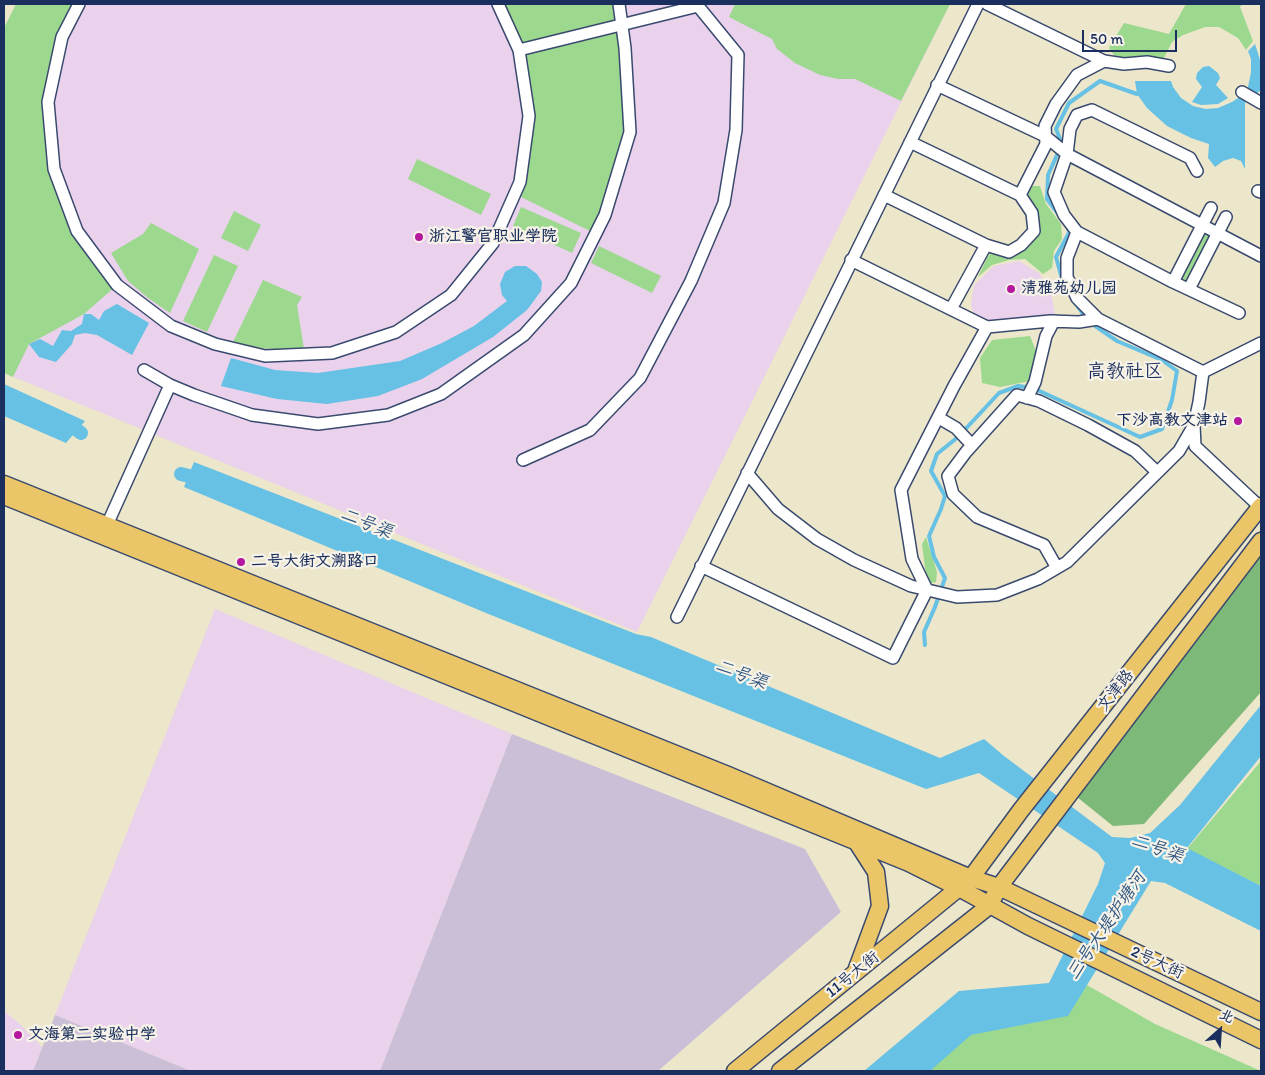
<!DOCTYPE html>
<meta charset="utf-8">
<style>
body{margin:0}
#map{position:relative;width:1265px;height:1075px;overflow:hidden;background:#ece6cb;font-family:Itim,"LXGW WenKai TC",sans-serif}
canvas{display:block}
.frame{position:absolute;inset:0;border:5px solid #1b2f5e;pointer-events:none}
.north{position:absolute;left:1195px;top:1005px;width:50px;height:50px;-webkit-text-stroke:4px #f7f3e8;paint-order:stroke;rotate:26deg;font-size:14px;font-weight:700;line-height:20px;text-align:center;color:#1b2f5e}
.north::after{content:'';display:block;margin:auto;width:18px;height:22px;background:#1b2f5e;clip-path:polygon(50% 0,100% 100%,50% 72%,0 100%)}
.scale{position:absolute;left:1082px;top:30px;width:95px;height:22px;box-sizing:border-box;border:2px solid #1b2f5e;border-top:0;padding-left:6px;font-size:15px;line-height:18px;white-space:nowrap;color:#1b2f5e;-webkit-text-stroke:4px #f7f3e8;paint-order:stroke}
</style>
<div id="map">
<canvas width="1265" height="1075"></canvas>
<div class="frame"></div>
<div class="north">北</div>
<div class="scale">50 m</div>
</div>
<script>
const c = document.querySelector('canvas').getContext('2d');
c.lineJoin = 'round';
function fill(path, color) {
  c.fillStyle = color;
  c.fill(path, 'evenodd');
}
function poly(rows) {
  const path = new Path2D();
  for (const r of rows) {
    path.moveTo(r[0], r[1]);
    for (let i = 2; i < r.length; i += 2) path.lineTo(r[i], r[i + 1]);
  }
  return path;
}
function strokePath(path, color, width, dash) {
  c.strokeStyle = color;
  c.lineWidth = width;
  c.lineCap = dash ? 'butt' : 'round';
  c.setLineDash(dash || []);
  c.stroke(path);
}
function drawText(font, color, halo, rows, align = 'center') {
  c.font = font + ' Itim,"LXGW WenKai TC",sans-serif';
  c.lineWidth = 4.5;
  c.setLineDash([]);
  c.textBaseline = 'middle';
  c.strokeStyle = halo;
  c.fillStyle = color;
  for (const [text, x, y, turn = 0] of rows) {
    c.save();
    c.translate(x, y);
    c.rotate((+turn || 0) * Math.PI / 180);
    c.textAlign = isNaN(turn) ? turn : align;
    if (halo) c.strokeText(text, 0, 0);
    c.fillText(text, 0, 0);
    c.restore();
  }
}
fill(poly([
 [16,4,950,4,637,632,4,373,4,28],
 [1019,261,1039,273,1051,292,1055,315,976,322,971,305,974,285,994,266],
 [215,609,512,734,380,1071,191,1071,55,1015],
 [4,1011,20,1024,42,1047,33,1071,4,1071]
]), '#ead1ec');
fill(poly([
 [512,734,805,849,841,912,658,1071,380,1071],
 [55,1015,191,1071,33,1071]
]), '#cabfd6');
fill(poly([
 [16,4,79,4,62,37,48,102,54,169,77,231,117,285,84,314,29,344,13,377,4,373,4,28],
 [498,4,619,4,630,132,596,234,515,194,529,116,519,50],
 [735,4,950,4,901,101,855,79,838,79,820,75,795,63,777,49,772,39,729,17],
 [1186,4,1242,4,1240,7,1253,41,1246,50,1238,38,1219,27,1205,27,1183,35,1172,42,1162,62,1116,58,1109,48,1124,23,1169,34],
 [417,159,491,194,481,215,408,179],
 [1032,186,1040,186,1046,204,1061,224,1062,239,1054,251,1052,268,1043,274,1025,259,1009,260,992,265,978,277,987,258,998,242,1010,245,1027,234,1029,219,1026,195],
 [521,207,581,233,572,253,513,226],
 [234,211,261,225,248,251,221,238],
 [151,223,199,249,170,313,148,298,128,281,111,253,143,234],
 [1204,232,1213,237,1188,284,1179,279],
 [599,246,661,276,652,293,591,263],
 [214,255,238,266,207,332,183,321],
 [263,280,302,297,297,305,304,349,288,350,258,348,233,342],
 [1030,336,1038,356,1035,380,1000,387,982,383,980,358,992,340],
 [926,537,937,572,936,582,927,584,922,544],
 [1261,761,1261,886,1187,849],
 [1080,981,1155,1024,1261,1071,891,1071]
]), '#9cd98e');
fill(poly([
 [1261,556,1261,692,1144,824,1113,826,1067,789]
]), '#7db979');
fill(poly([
 [1255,44,1261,63,1261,90,1245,103,1245,169,1241,161,1233,158,1223,161,1215,167,1208,158,1209,144,1191,138,1167,126,1147,108,1137,94,1135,81,1171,81,1173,87,1181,98,1193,106,1206,109,1218,108,1232,102,1247,92,1251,72,1251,59,1248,51],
 [1209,66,1218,73,1220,78,1216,85,1228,98,1218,104,1201,105,1192,102,1202,87,1196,79,1197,73,1203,67],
 [515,266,526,266,537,274,542,282,541,291,527,310,493,337,422,379,378,396,327,404,277,399,221,386,231,358,275,370,318,373,400,361,442,343,474,326,507,301,502,295,500,284,505,272],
 [117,304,149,323,132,355,97,335,85,333,75,335,72,344,56,362,39,357,29,344,40,339,53,346,62,330,71,331,82,324,84,314,91,314,99,320,104,311],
 [4,384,85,421,66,443,4,416],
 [194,462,636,634,651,637,940,758,984,739,1004,756,1112,837,1130,838,1150,833,1180,805,1261,705,1261,756,1187,848,1261,886,1261,931,1165,883,1151,881,1068,1016,971,1035,930,1071,864,1071,959,991,1049,983,1098,884,1105,863,1098,853,979,773,926,789,486,613,184,487]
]), '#66c1e4');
strokePath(poly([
 [1059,215,1047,199,1048,175,1062,144,1056,129,1069,103,1100,81,1137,94],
 [1068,229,1070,231,1056,257,1064,286,1070,295],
 [1074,301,1086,318],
 [925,645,924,632,935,607,945,578,934,557,929,536,941,509,945,496,931,471,937,454,958,437,999,393,1018,386,1033,388,1140,437,1162,429,1172,400,1177,371,1162,360,1117,341,1091,323]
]), '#66c1e4', 4);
strokePath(poly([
 [77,430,81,433],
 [181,474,189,476]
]), '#66c1e4', 14);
const street = poly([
 [79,4,62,37,48,102,54,169,77,231,117,285,171,326,215,344,265,356,332,353,396,332,451,295,493,243,520,182,529,116,519,50,498,4],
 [987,4,1104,61],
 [519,50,698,6],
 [937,85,1045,136,1067,154,1261,256],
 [1242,92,1261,103],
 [910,142,1020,195,1032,213,1034,231,1021,245,1009,252,986,245],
 [1197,171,1190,158,1092,110,1077,115,1070,129,1067,154,1054,192,1064,215,1077,232,1067,258,1067,277,1077,298,1098,319,1203,372],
 [1258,191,1261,192],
 [884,195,986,245,951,309],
 [1020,195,1046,144,1045,126,1056,104,1077,75,1104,61,1124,64,1147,62,1169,66],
 [1077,232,1173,282,1239,313],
 [851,260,987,327,1050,321,1079,322,1098,319],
 [1173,282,1211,208],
 [1189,289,1226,217],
 [144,370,170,385,194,395,252,415,318,424,388,415,441,394,524,335,571,283,605,215,630,132,625,48,619,4],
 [1027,398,1035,382,1046,336,1054,321],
 [939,418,956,428,972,445],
 [1194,425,1195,446,1260,507],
 [523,460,590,430,640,378,691,281,724,203,736,130,738,55,698,6,698,4],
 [747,473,778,509,817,539,854,560,911,586,957,597,997,595,1038,579,1067,562,1179,451,1194,425,1199,402,1203,372,1261,343],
 [107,525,170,385],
 [701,566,893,658,927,590,912,559,901,490,954,386,987,327],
 [1057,568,1044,545,977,517,953,494,948,476,966,452,1017,395,1039,401,1088,425,1135,451,1157,472],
 [677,617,978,4]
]);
const primary = poly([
 [4,484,728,775,971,878,999,887,1261,1012],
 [4,496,909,863,959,888,1028,926,1261,1040],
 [856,841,876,872,880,906,856,971],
 [735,1071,971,878,1021,810,1261,506],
 [780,1071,989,906,999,887,1261,541]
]);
strokePath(street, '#3a4a6e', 14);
strokePath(primary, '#3a4a6e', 19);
strokePath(street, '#fff', 11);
strokePath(primary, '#ebc669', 16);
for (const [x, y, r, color] of [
 [419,237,5,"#b5179e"],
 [1011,289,5,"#b5179e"],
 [1238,421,5,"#b5179e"],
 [241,562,5,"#b5179e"],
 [18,1035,5,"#b5179e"]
]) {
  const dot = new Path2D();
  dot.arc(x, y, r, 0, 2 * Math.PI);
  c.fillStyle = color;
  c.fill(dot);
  strokePath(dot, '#f7f3e8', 2);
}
drawText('bold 16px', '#1b2f5e', '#f7f3e8', [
 ["浙江警官职业学院",429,237],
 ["清雅苑幼儿园",1021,289],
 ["下沙高教文津站",1228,421,"right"],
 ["二号大街文溯路口",251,562],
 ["文海第二实验中学",28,1035]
], 'left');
drawText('16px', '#1b2f5e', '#f7f3e8', [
 ["文津路",1116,691,-52],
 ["2号大街",1157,963,25],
 ["11号大街",853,975,-39]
]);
drawText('italic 18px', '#2e5480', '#f7f3e8', [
 ["二号渠",366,524,22],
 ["二号渠",741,675,21],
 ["二号渠",1157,849,19],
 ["三号大堤护塘河",1107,926,-56]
]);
drawText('19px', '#1b2f5e', '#f7f3e8', [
 ["高教社区",1125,372]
]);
</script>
